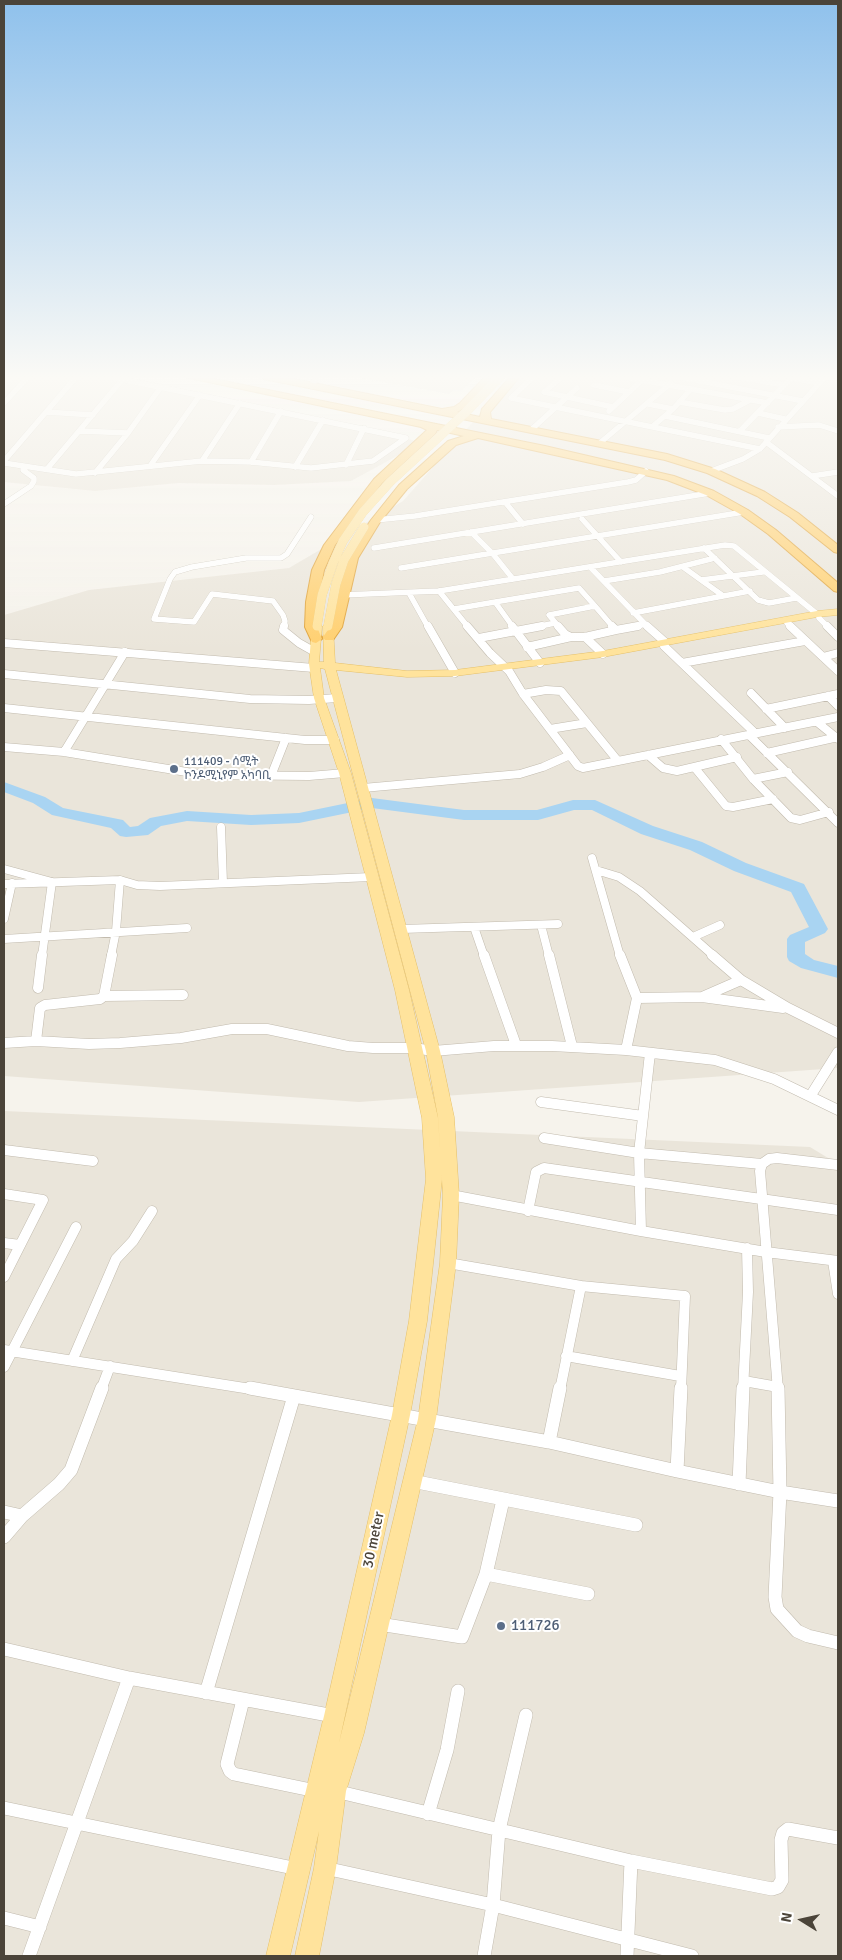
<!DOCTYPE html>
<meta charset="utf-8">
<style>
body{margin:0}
#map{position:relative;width:842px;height:1960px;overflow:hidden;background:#f6f3ec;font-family:Signika,sans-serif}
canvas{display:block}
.frame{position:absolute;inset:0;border:5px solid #4b4439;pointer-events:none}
.north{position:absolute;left:777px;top:1895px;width:50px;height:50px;-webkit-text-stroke:4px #fff;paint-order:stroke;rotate:280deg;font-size:14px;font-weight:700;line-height:20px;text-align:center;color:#4b4439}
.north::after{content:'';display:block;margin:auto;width:18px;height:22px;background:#4b4439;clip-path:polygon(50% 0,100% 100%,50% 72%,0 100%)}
</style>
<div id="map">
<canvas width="842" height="1960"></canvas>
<div class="frame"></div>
<div class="north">N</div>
</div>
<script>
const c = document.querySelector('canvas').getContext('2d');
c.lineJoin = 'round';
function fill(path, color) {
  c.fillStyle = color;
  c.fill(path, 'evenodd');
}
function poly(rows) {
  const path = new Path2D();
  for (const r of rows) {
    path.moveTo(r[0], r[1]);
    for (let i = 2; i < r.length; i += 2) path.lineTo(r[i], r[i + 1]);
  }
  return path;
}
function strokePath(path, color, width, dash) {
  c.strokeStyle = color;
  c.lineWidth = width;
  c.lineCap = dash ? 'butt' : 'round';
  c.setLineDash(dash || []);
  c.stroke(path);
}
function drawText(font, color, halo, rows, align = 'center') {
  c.font = font + ' Signika,"Noto Sans Ethiopic",sans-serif';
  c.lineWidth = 4;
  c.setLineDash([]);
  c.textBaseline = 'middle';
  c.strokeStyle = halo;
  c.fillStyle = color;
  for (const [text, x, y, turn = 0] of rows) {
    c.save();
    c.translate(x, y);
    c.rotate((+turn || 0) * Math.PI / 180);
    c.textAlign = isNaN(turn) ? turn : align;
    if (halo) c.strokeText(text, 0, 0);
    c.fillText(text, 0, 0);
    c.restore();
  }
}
fill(poly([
 [4,376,97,376,367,432,423,442,351,481,274,485,178,483,95,491,4,482],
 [349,376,478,376,461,391,454,390,449,394],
 [516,376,838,376,838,1068,359,1102,4,1076,4,615,89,590,289,568,403,501,487,406],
 [4,1111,810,1147,838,1164,838,1956,4,1956]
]), '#eae5da');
fill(poly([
 [4,782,45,797,63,808,123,820,130,827,138,826,150,818,187,811,251,815,299,813,372,798,464,810,537,810,573,800,595,800,653,826,702,842,746,863,804,884,828,929,825,933,805,942,805,954,814,960,838,966,838,978,801,968,789,961,787,957,787,939,790,935,809,927,791,892,734,871,690,850,641,834,592,810,574,810,538,820,464,820,372,808,299,823,251,825,187,821,161,826,148,835,126,837,120,836,111,828,52,815,33,803,4,792,4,782]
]), '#a9d4f2');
const streetFar3 = poly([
 [534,376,511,398,760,449],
 [563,376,544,392,613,407],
 [618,376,768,403],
 [674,376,803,401],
 [732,376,784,385],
 [403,378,404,376],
 [791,378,819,383],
 [594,385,629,392],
 [312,386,316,376],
 [679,402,725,410,733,409,750,400],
 [4,403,29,376],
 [648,404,673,409],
 [609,411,641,381],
 [46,412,93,415],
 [758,413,785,419],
 [665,416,769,438],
 [653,426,673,409,691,389],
 [778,427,819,425,838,431],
 [532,429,577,388],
 [80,431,128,433],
 [740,431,793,376],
 [601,442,671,383],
 [766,442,838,496],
 [4,461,77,376],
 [202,461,240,403],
 [251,462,281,411],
 [4,463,76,474,202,461,251,462,311,468,373,461,406,438,106,376],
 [346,465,364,428],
 [150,466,200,395],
 [295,467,323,420],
 [47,469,122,380],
 [711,471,743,459,760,449,826,376],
 [95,473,128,433,161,387],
 [812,476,838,472],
 [505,502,523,524],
 [4,504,31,486,34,481,34,478,23,470,24,466],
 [582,519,621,562],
 [376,520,415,516,628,482,636,480,646,471],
 [471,532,493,554,513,579],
 [374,548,710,493],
 [704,548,758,600,769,603,796,598],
 [683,567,701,580],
 [401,568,744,512],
 [591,568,648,627],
 [604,581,660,572,715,558],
 [439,591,468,627],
 [409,593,428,627],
 [342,595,439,591,725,545,734,546,817,614],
 [722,595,701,580,763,572],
 [454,609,495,602],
 [633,613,750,591],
 [819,618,828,627],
 [787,623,791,627],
 [284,627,285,621,283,615,273,601,212,594,194,622,154,619,170,579,175,572,192,567,246,558,281,558,287,554,311,517],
 [513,627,495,602,579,588,595,606],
 [536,627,555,623],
 [559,627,549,615,595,606,613,627],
 [632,627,646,624]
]);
const streetFar2 = poly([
 [284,626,283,630,299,643,315,652],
 [428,626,455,673],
 [467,626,490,653,509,671,523,694,578,766,583,768,838,717],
 [512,626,540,663],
 [558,626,565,634,571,637,585,637],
 [647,626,665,642],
 [790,626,838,671],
 [827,626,838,637],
 [616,630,638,626],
 [585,637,603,654],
 [585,637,616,630,612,626],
 [479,638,542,626],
 [4,643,314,668],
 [664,646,756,734],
 [527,647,571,637],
 [823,657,838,653],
 [682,663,805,641],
 [4,674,250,699,309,700,337,698],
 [751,693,785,728],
 [523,694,546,690,561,691,618,761],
 [828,696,838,706],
 [4,708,305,740,335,740],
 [766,709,838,694],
 [817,722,838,739],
 [550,729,587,723],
 [749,735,838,823],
 [721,739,753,779,791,818,800,820,829,812],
 [4,747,64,752,205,775,309,776,345,773],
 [64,752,125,652],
 [767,753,838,737],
 [648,755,663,768,677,771,737,757],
 [695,768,726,806,733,807,773,799],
 [271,776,286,738],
 [753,779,788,772],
 [363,788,520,774,543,767,570,755],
 [221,827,223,883],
 [592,858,620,956],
 [4,869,52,882,42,956],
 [596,870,619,877,640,891,714,956],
 [4,884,120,880,137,885,160,886,371,877],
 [4,919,12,883],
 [541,925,549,956],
 [474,927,484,956],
 [402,929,558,924],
 [693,937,720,925],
 [4,939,187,928],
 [111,956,116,931,120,880]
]);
const streetFar1 = poly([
 [484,955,516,1045],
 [549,955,572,1046],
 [620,955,637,998],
 [712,955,741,980,788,1008,838,1033],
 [38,988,42,955],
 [104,996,183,995],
 [702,997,783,1008],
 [36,1041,40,1008,45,1005,100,999,104,996,112,955],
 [4,1043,36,1041,89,1044,120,1043,181,1038,232,1029,267,1029,348,1046,373,1048,414,1048,433,1051,494,1046,552,1046,626,1050,715,1060,774,1079,838,1110],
 [626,1050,637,998,702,997,741,980],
 [811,1095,838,1052],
 [541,1102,643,1116],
 [544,1138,639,1153,762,1164],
 [4,1150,93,1161],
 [4,1194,43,1200,4,1277],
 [451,1195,641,1231,766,1252,838,1261],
 [528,1211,536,1172,544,1168,838,1210],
 [641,1231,639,1153,650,1053],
 [4,1243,20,1245],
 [833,1261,838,1294],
 [448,1263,581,1286,685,1296,681,1390],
 [4,1350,257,1390],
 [566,1356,680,1376],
 [72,1361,116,1259,133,1241,152,1211],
 [4,1367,76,1227],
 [744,1381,778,1387],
 [101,1390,110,1366],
 [560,1390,581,1286],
 [743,1390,748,1292,747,1248],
 [778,1390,760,1171,762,1164,769,1159,777,1158,838,1165]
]);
const street = poly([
 [250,1388,549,1442,677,1471,780,1492,838,1501],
 [778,1388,780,1492,775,1597,777,1609,797,1631,808,1636,838,1643],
 [549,1442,560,1388],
 [677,1471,681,1388],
 [412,1481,636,1525],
 [739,1484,743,1388],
 [4,1512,22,1516],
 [4,1537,22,1516,59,1484,71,1470,102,1388],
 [486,1574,588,1594],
 [379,1624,462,1637,486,1574,503,1500],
 [4,1649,129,1678,334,1716],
 [206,1693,294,1396],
 [243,1700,227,1764,230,1771,234,1774,316,1791],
 [335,1791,631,1861,772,1889,778,1887,782,1880,781,1840,783,1833,788,1829,838,1838],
 [4,1808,298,1869],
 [428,1814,447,1750,458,1691],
 [325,1868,493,1905,692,1956],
 [4,1918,40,1927],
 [29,1956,129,1678],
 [484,1956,493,1905,499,1830,526,1715],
 [627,1956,631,1861]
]);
const primary = poly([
 [838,609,838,615,817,617,603,657,455,676,407,677,336,670,440,1051,454,1117,459,1195,456,1263,436,1419,364,1733,346,1791,336,1868,319,1956,295,1956,314,1868,319,1831,290,1956,266,1956,324,1716,392,1415,409,1321,426,1179,422,1118,395,990,339,773,314,698,309,664,312,626,317,623,322,626,319,662,324,662,323,626,328,623,333,626,335,663,407,671,455,670,603,651,817,611,838,609],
 [320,668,325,669,426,1051,438,1117,443,1195,440,1263,418,1419,339,1743,410,1415,427,1321,442,1179,438,1118,409,990,351,773,324,698,320,668]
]);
const highway = poly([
 [180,376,199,376,545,446,674,476,714,491,748,510,776,530,838,583,838,592,834,591,768,534,740,514,706,495,667,480,478,438,456,445,407,489,380,522,358,558,342,627,333,640,325,640,323,637,330,627,346,558,371,520,399,485,448,441,464,436,437,430,435,434,382,483,335,545,324,570,318,602,317,627,322,639,316,643,312,642,305,627,306,602,312,570,324,545,374,479,427,430,421,427,180,376],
 [260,376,279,376,442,409,454,407,460,403,486,376,496,376,466,407,457,412,480,417,482,409,511,376,520,376,490,412,491,419,667,454,715,469,765,492,798,513,838,545,838,553,834,552,790,517,757,496,707,473,665,460,264,379,260,376]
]);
strokePath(streetFar3, '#c2bbae', 6);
strokePath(streetFar2, '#c2bbae', 9);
strokePath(streetFar1, '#c2bbae', 11);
strokePath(street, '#c2bbae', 14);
strokePath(primary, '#e6c16a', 1);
strokePath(highway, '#e0a43c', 2);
strokePath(streetFar3, '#fff', 5.5);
strokePath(streetFar2, '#fff', 8);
strokePath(streetFar1, '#fff', 10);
strokePath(street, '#fff', 13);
fill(primary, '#ffe39c');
fill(highway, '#ffcf6e');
const primaryBridge = poly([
 [317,626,322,595,333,563,343,541,363,512,390,482,465,413,501,376],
 [328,626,336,584,344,560,364,527]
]);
strokePath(primaryBridge, '#e6c16a', 9, []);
strokePath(primaryBridge, '#ffe39c', 9);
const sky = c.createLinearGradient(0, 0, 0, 651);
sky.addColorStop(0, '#8fc1ec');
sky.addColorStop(0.58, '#fbfaf6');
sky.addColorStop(1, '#fbfaf600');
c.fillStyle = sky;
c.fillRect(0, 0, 842, 651);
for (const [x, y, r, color] of [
 [174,769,5,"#5c6f8a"],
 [501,1626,5,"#5c6f8a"]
]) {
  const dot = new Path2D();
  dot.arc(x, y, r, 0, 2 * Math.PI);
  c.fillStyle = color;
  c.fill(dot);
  strokePath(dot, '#fff', 2);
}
drawText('12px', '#4e5e75', '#fff', [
 ["111409 - ሰሚት",184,762],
 ["ኮንዶሚኒየም አካባቢ",184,776]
], 'left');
drawText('15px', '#4b4439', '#fff', [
 ["30 meter",374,1540,-78]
]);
drawText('15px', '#4e5e75', '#fff', [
 ["111726",511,1626]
], 'left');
</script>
